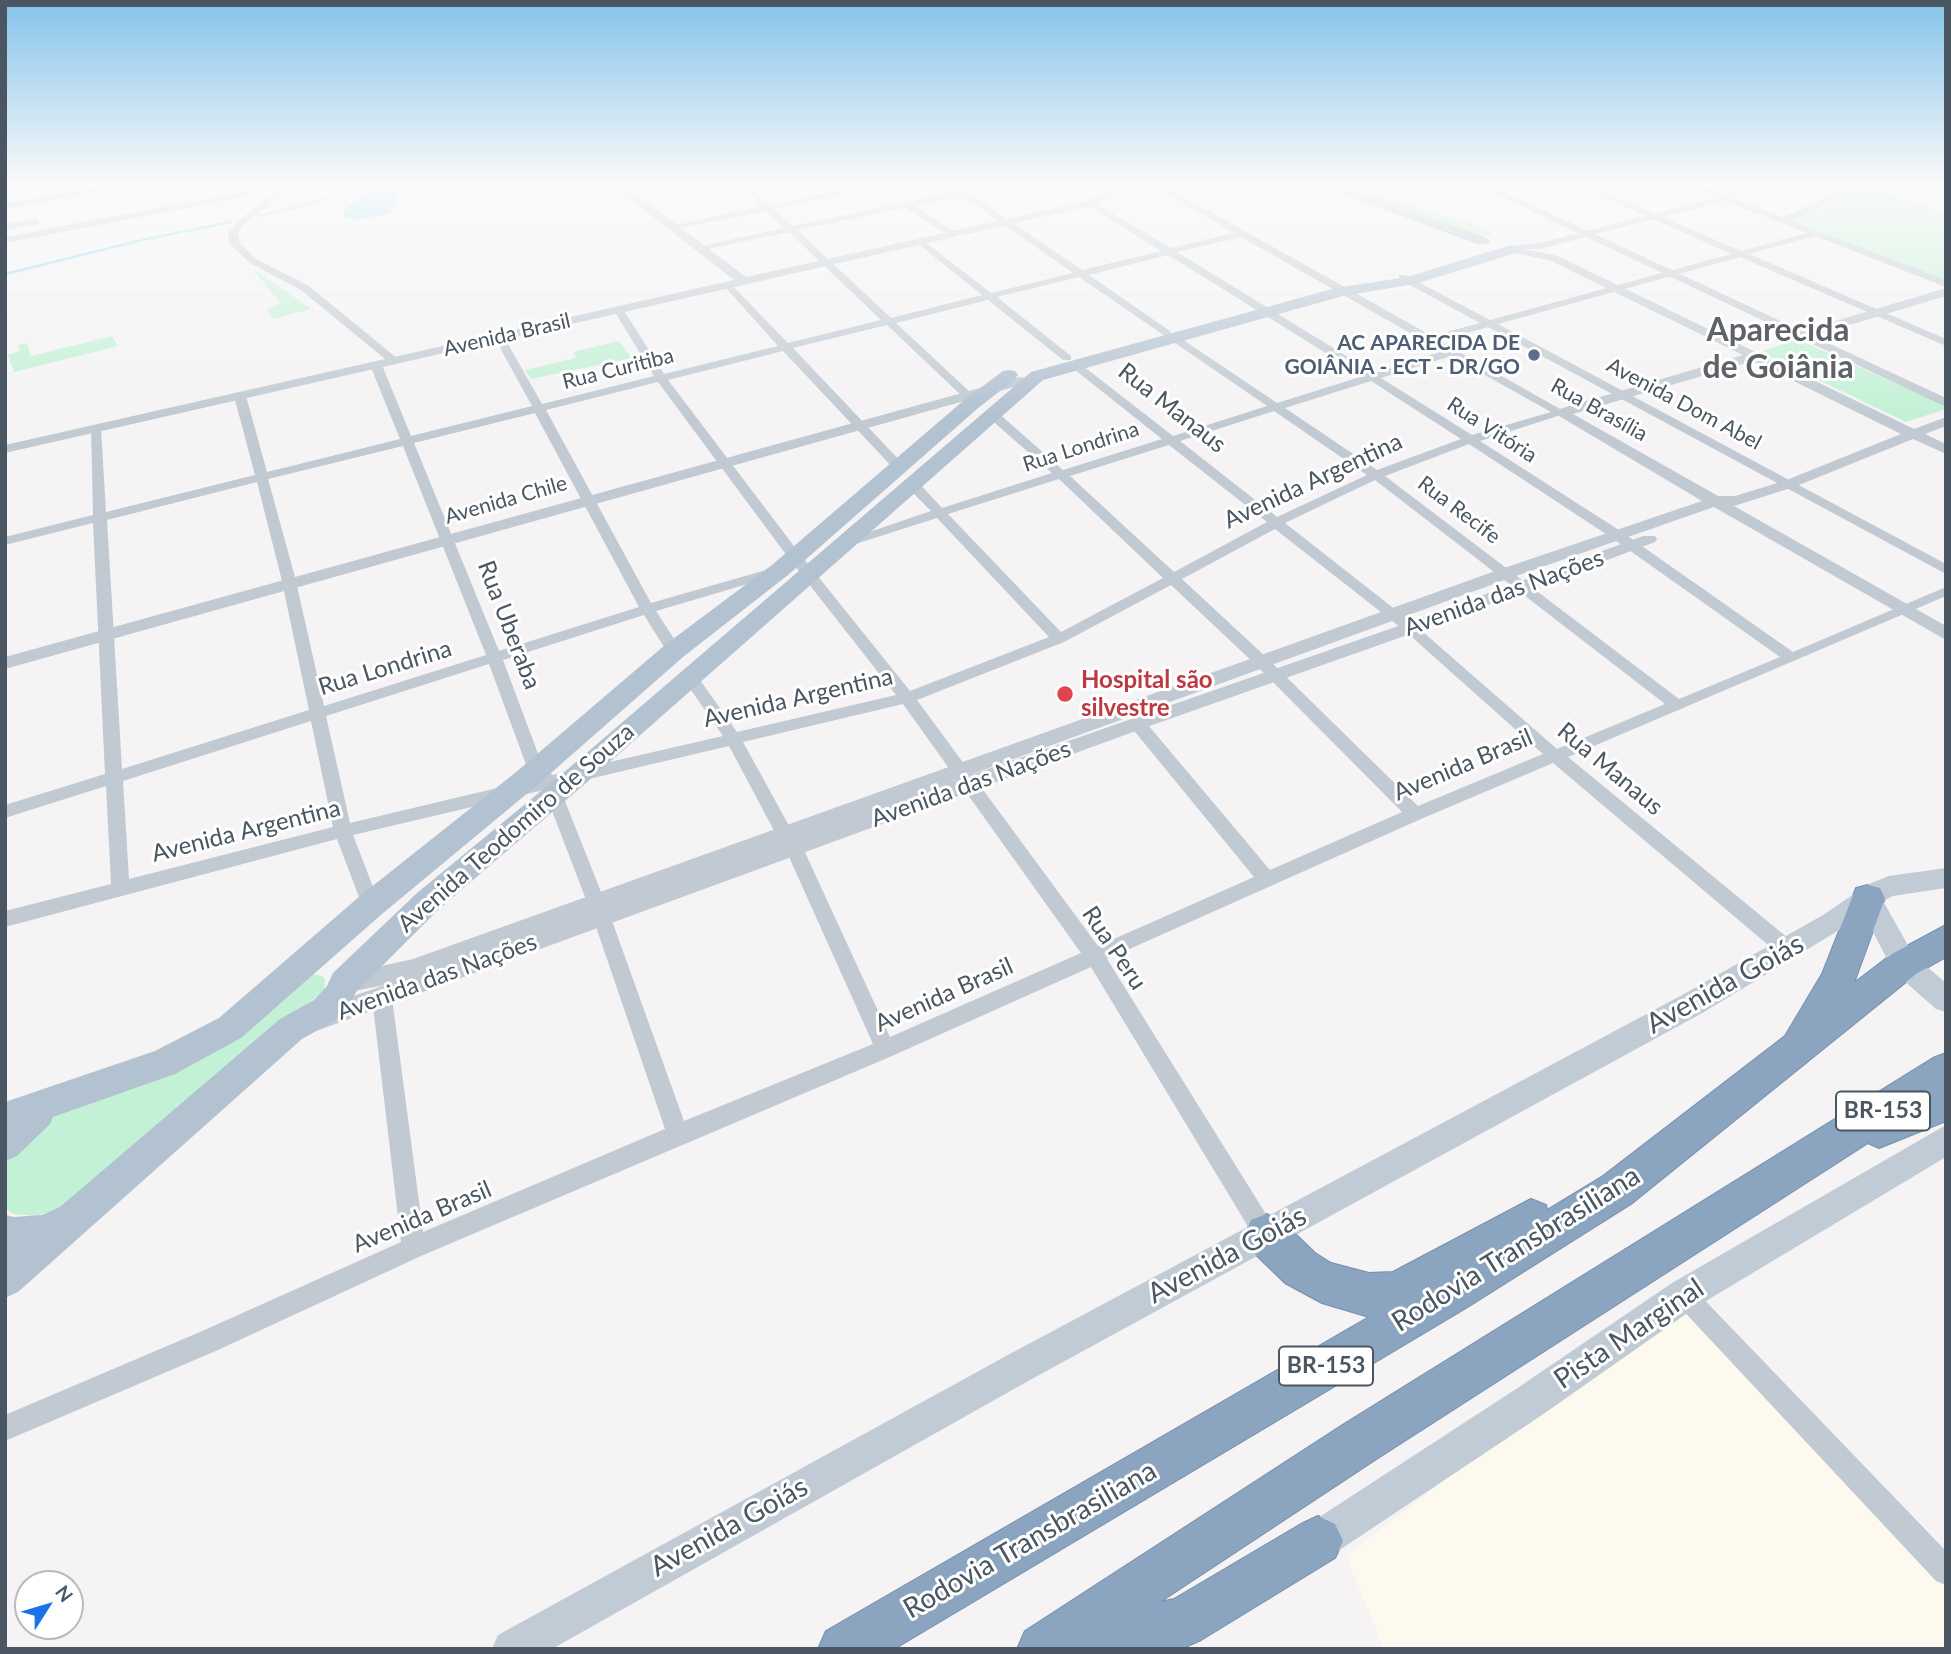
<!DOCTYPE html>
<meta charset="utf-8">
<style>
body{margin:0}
#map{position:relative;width:1951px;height:1654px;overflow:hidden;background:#f5f3f3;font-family:Lato,sans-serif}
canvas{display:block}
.frame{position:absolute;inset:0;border:7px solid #4a5661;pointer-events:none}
.north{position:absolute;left:14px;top:1570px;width:70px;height:70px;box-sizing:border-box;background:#fff;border:2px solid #b7bbc0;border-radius:50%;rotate:53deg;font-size:19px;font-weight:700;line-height:28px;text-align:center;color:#4a5661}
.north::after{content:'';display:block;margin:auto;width:24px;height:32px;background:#1a73e8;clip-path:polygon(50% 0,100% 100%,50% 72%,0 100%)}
</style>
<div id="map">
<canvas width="1951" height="1654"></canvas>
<div class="frame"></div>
<div class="north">N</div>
</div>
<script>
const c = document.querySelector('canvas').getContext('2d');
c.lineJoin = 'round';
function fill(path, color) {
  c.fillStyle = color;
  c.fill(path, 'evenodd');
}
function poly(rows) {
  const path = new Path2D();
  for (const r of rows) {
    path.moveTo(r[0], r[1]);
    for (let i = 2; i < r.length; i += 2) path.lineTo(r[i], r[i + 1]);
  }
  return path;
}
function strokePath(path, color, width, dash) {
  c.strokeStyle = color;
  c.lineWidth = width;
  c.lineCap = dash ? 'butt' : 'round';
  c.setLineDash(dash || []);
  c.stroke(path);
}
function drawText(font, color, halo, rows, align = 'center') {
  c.font = font + ' Lato,sans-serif';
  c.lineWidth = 6;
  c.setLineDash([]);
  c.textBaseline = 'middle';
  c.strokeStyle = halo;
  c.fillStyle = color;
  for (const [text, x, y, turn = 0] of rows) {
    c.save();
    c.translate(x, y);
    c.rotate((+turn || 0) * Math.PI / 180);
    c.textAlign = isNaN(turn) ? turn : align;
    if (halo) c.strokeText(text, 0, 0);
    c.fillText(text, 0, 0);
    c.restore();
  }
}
fill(poly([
 [1684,1295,1946,1586,1946,1649,1384,1649,1346,1556]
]), '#fdf9ef');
fill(poly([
 [1328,185,1348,185,1462,220,1495,234,1478,237],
 [1865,186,1946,213,1946,281,1793,221],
 [252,268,300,301,311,309,273,319,267,310,280,303],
 [112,336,118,346,6,374,14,371,8,356,5,355,20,351,18,345,27,343,31,356],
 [1797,339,1946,406,1946,409,1906,422,1760,352],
 [619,341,632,358,531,379,525,370,576,358,573,352],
 [311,974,322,976,325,980,324,990,76,1203,36,1216,14,1214,5,1208,5,1156,31,1126]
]), '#c3f1d5');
fill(poly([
 [382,188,392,188,398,196,397,204,390,213,357,220,344,217,343,210,366,194]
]), '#90daee');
strokePath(poly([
 [259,216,313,203,359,185],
 [5,274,146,239,231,222]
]), '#90daee', 2.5);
const motorway = poly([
 [1868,885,1880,888,1885,898,1854,983,1892,954,1946,925,1946,957,1916,974,1631,1204,1466,1308,894,1649,818,1649,826,1631,1369,1317,1322,1303,1285,1283,1251,1250,1245,1235,1251,1220,1266,1214,1281,1220,1315,1253,1331,1263,1369,1273,1393,1272,1531,1199,1546,1205,1547,1210,1603,1176,1785,1036,1822,974,1856,888,1868,885],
 [1946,1053,1946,1121,1879,1148,1868,1143,1378,1458,1160,1602,1174,1599,1301,1524,1318,1516,1335,1524,1343,1541,1335,1558,1201,1640,1183,1648,1017,1649,1025,1631,1344,1424,1933,1058,1946,1053]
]);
strokePath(motorway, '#7690ad', 2);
fill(poly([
 [5,185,25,185,5,191,5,185],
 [114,185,135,185,5,209,5,203,114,185],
 [261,185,274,185,244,197,5,243,5,237,242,192,261,185],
 [284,185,294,185,244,225,238,233,240,243,256,259,309,286,398,359,398,363,390,363,301,290,250,263,230,244,228,233,238,221,284,185],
 [740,185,749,185,770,205,867,185,885,185,775,209,793,226,965,190,1082,270,1161,251,1087,205,1086,203,1090,200,1171,248,1234,233,1152,185,1163,185,1432,336,1480,323,1399,279,1399,275,1405,275,1490,320,1731,254,1653,219,1540,249,1516,249,1516,245,1540,243,1645,216,1577,185,1589,185,1655,214,1717,197,1689,185,1701,185,1725,195,1748,185,1760,185,1733,198,1784,217,1852,185,1863,185,1792,221,1946,280,1946,287,1815,236,1749,254,1946,339,1946,346,1740,257,1498,324,1946,564,1946,574,1488,327,1440,341,1567,413,1480,441,1622,532,1793,652,1946,587,1946,596,1568,757,1794,943,1797,949,1794,955,1787,957,1780,955,1553,763,1421,819,1107,959,1274,1227,1278,1235,1274,1243,1266,1247,1258,1243,1091,967,892,1056,421,1256,218,1350,5,1441,5,1415,200,1332,401,1242,372,998,375,992,382,989,389,992,392,998,423,1232,665,1129,593,918,595,913,602,910,609,913,611,918,684,1121,873,1044,785,848,788,843,800,843,803,848,890,1037,1081,953,903,704,743,742,793,833,790,838,784,840,778,838,729,746,559,786,605,902,603,907,596,910,589,907,587,902,544,790,353,835,380,905,378,910,371,913,364,910,362,905,337,839,5,927,5,911,111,884,106,786,5,818,5,805,105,774,93,523,5,545,5,537,93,515,91,426,101,429,106,512,255,475,234,396,240,393,246,396,267,472,400,439,370,365,376,362,382,365,411,436,532,406,494,337,499,334,504,337,542,404,654,376,613,309,618,306,623,309,664,374,778,346,725,287,725,283,729,282,788,343,881,320,789,232,698,251,693,248,784,228,766,211,671,230,666,227,761,206,740,185],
 [963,196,1073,273,991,293,920,238,915,241,917,243,982,295,891,318,797,230,905,208,952,237,955,236,955,232,915,206,963,196],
 [1725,201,1781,223,1807,233,1741,251,1663,217,1725,201],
 [1241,237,1426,342,1443,351,1374,373,1177,252,1241,237],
 [1168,255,1363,376,1277,403,1176,335,1171,334,1170,331,1089,275,1168,255],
 [1079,277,1267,406,1173,436,1078,362,1070,362,1070,366,1162,439,1063,470,996,411,988,411,988,417,1052,473,942,508,917,481,907,481,907,487,931,511,837,543,839,546,849,546,937,518,1049,637,910,691,800,554,668,380,783,351,896,471,904,471,904,465,793,348,887,325,963,397,971,397,971,393,896,323,988,300,1063,360,1071,360,1071,356,997,297,1079,277],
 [1451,356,1551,412,1472,435,1381,378,1451,356],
 [1371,381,1461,439,1377,470,1285,408,1371,381],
 [658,382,790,560,896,695,737,732,695,673,690,672,682,677,723,736,553,775,543,767,503,660,644,615,669,655,679,655,682,651,656,611,785,573,787,570,780,566,651,603,546,410,658,382],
 [1274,411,1367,475,1277,517,1180,441,1274,411],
 [535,413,639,607,499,651,414,443,535,413],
 [1469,444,1612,538,1780,657,1679,699,1385,476,1469,444],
 [1169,445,1267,522,1174,572,1070,476,1169,445],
 [403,446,486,655,324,706,295,577,268,479,403,446],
 [1059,479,1163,578,1061,632,948,514,1059,479],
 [1375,480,1665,704,1557,749,1415,625,1285,523,1375,480],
 [257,482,281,577,309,710,122,769,107,520,257,482],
 [1275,529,1405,631,1543,754,1418,806,1267,658,1182,579,1275,529],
 [1171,585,1257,666,1402,812,1270,870,1143,719,1131,719,1129,723,1131,727,1254,877,1098,946,917,700,1064,642,1171,585],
 [489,664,528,770,535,779,350,823,326,716,489,664],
 [311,721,333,827,129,879,123,781,311,721],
 [1938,185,1946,185,1946,190,1939,187,1938,185],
 [36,219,39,220,39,224,5,230,5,224,36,219],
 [1684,1283,1692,1287,1946,1551,1946,1585,1936,1581,1676,1303,1672,1295,1676,1287,1684,1283]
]), '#c1cad2');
fill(poly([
 [612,185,624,185,746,277,1087,201,1121,185,1135,185,1090,206,5,453,5,445,734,280,612,185],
 [1476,185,1490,185,1802,331,1946,288,1946,296,1813,336,1946,398,1946,407,1476,185],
 [1514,247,1558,256,1914,429,1946,417,1946,426,1925,434,1946,444,1946,454,1913,439,1794,487,1734,506,1946,626,1946,640,1714,507,1513,577,942,785,1404,624,1643,536,1655,536,1657,539,1655,542,1416,632,1144,728,319,1030,310,1027,307,1019,310,1011,385,985,344,993,336,990,332,983,336,976,413,959,1501,569,1702,501,1554,413,1556,410,1743,355,1551,261,1510,252,1508,250,1514,247],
 [1753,361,1901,434,1784,481,1735,496,1718,496,1573,414,1753,361],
 [1020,377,1025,378,1025,384,5,669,5,657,1020,377]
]), '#c1cad2');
fill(poly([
 [1946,868,1946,888,1893,896,1883,901,1914,956,1946,983,1946,1012,1936,1009,1894,972,1864,915,1704,1012,1030,1380,552,1649,492,1649,498,1635,1006,1356,1684,994,1823,915,1869,884,1889,876,1946,868],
 [1946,1125,1946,1157,1696,1307,1542,1415,1332,1555,1318,1560,1304,1555,1299,1541,1304,1527,1516,1389,1672,1283,1946,1125]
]), '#c1cbd6');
fill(poly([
 [1317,185,1338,185,1487,238,1490,241,1487,244,1477,244,1317,185],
 [1511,245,1516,247,1519,250,1516,253,1415,284,1343,296,1043,380,587,782,437,911,356,992,349,1006,336,1020,302,1039,18,1292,5,1298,5,1215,14,1217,42,1215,60,1207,280,1019,314,1000,327,986,333,973,417,893,569,768,1031,372,1336,288,1407,277,1511,245],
 [1009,370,1015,371,1018,375,1015,379,977,409,788,575,683,657,535,787,382,914,241,1038,175,1074,53,1117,50,1124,17,1156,5,1161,5,1102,155,1051,219,1018,360,896,515,773,665,645,772,565,963,401,1003,371,1009,370]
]), '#b3c2d1');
fill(motorway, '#8ba5c1');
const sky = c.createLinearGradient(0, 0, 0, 417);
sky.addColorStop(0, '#85c3ea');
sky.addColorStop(0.44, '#fafafa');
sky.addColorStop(1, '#fafafa00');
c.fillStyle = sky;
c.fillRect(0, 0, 1951, 417);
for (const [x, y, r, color] of [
 [1534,355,7,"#5c6f8a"],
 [1065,694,9,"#e0444e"]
]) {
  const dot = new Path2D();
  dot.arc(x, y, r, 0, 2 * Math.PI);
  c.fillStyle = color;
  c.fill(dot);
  strokePath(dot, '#fff', 2.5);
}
drawText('21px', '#4a5661', '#fff', [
 ["Avenida Brasil",507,335,-13],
 ["Rua Curitiba",618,369,-14],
 ["Avenida Dom Abel",1684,404,28],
 ["Rua Brasília",1599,410,29],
 ["Rua Vitória",1492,430,33],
 ["Rua Londrina",1081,447,-18],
 ["Avenida Chile",506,500,-16],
 ["Rua Recife",1459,510,37]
]);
drawText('bold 21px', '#4e5e75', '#fff', [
 ["AC APARECIDA DE",1520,343],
 ["GOIÂNIA - ECT - DR/GO",1520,367]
], 'right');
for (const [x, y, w] of [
 [1883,1111,94],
 [1326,1366,94]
]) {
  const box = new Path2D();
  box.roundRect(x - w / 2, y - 19.5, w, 39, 5);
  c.fillStyle = '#fff';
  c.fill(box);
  strokePath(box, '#4a5661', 2);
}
drawText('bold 23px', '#4a5661', null, [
 ["BR-153",1883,1111],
 ["BR-153",1326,1366]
]);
drawText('24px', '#4a5661', '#fff', [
 ["Rua Manaus",1172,408,38],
 ["Avenida Argentina",1313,481,-25],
 ["Avenida das Nações",1504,593,-20],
 ["Rua Uberaba",509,625,69],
 ["Rua Londrina",385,668,-17],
 ["Avenida Argentina",798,698,-13],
 ["Avenida Brasil",1463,765,-23],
 ["Rua Manaus",1610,769,40],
 ["Avenida das Nações",971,784,-20],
 ["Avenida Teodomiro de Souza",516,828,-41],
 ["Avenida Argentina",246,831,-14],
 ["Rua Peru",1114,948,56],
 ["Avenida das Nações",437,977,-20],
 ["Avenida Brasil",944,995,-24],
 ["Avenida Brasil",422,1217,-23]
]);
drawText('bold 24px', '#be3a42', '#fff', [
 ["Hospital são",1081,680],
 ["silvestre",1081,708]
], 'left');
drawText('28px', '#4a5661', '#fff', [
 ["Avenida Goiás",1725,984,-29],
 ["Rodovia Transbrasiliana",1516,1249,-32],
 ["Avenida Goiás",1227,1255,-28],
 ["Pista Marginal",1629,1334,-34],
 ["Avenida Goiás",729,1527,-29],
 ["Rodovia Transbrasiliana",1030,1540,-30]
]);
drawText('bold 32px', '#5f6368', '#fff', [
 ["Aparecida",1778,331],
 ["de Goiânia",1778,368]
]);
</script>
